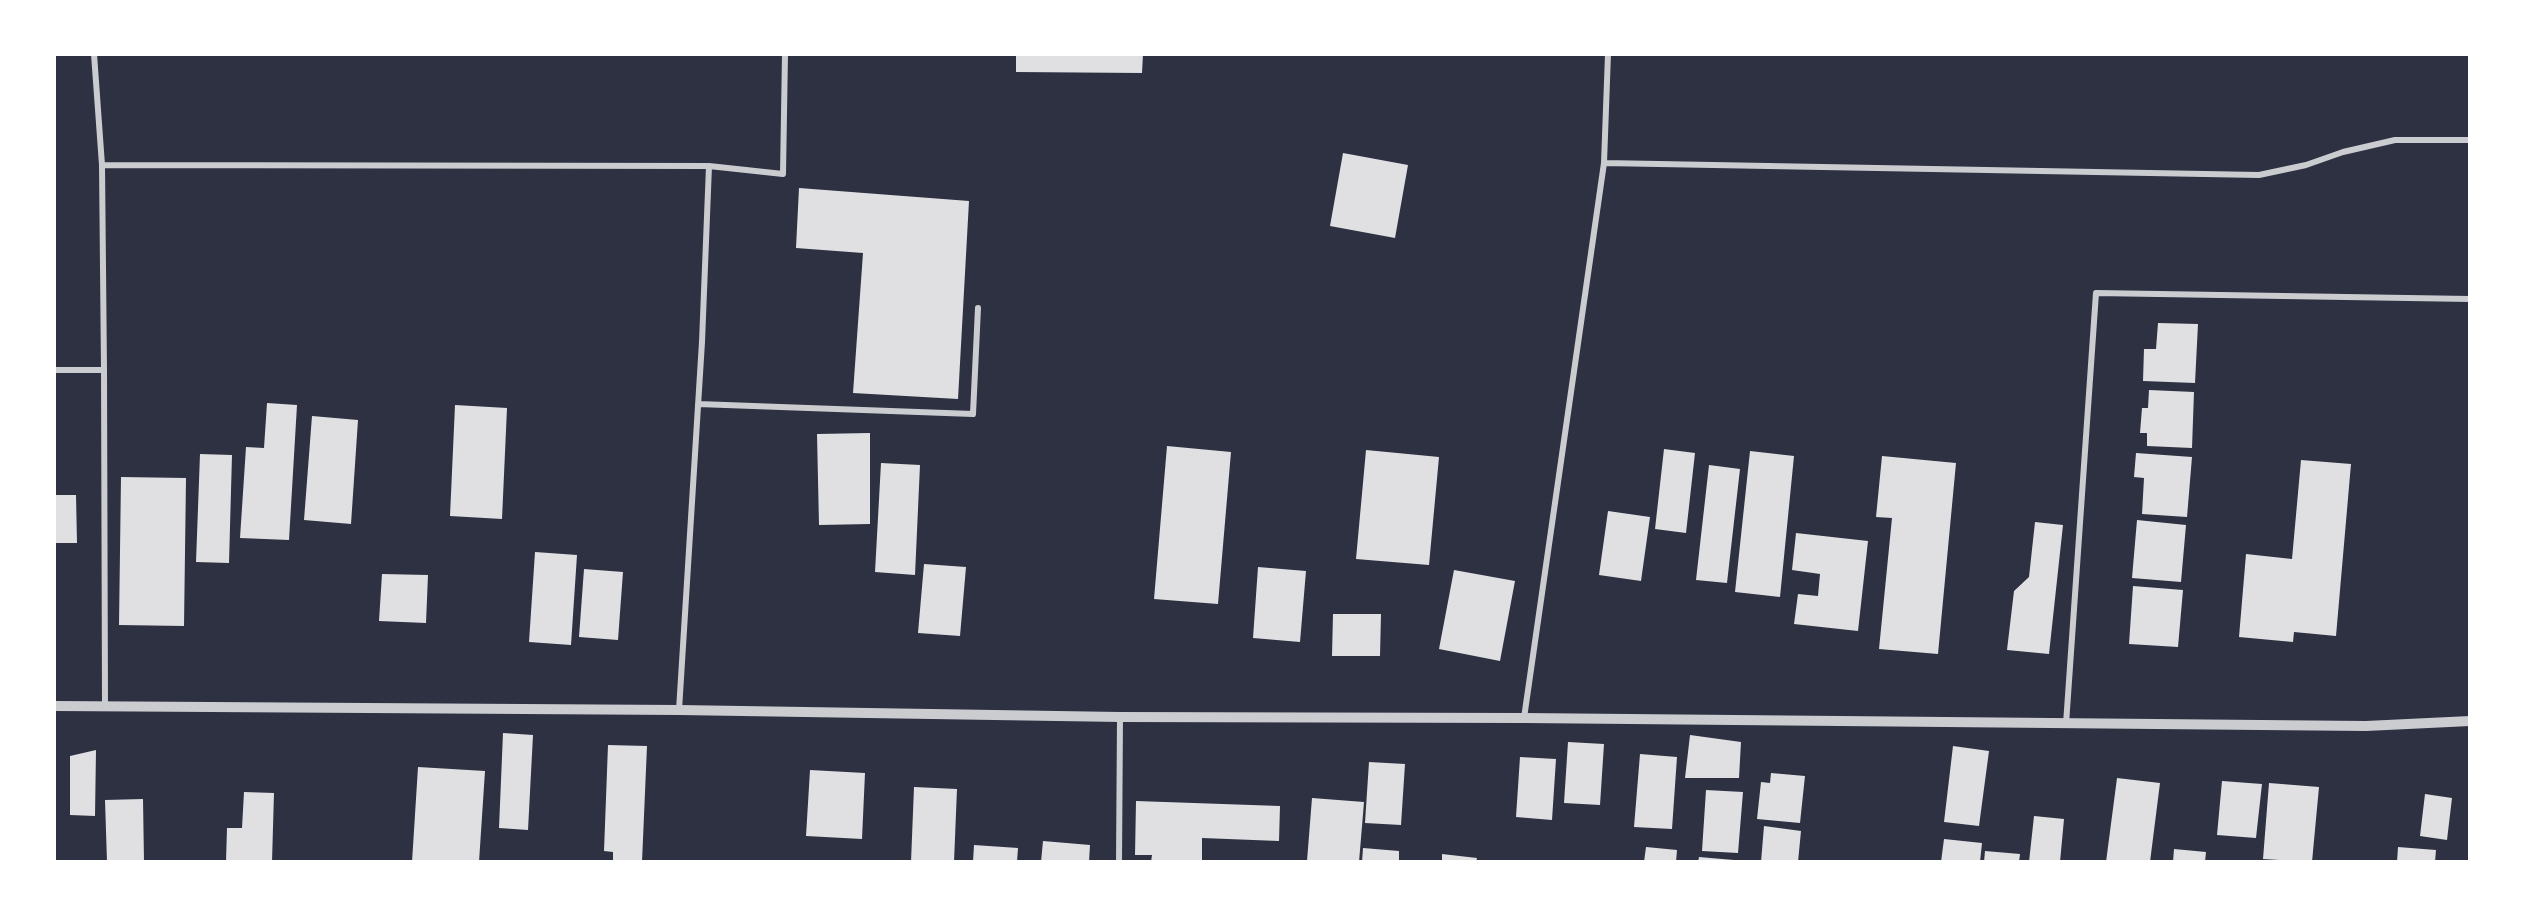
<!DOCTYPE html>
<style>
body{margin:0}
#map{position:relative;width:2524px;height:916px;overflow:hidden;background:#2d3142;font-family:"Work Sans",sans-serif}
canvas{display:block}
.frame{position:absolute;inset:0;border:56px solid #fff;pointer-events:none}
</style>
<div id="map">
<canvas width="2524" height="916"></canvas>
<div class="frame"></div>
</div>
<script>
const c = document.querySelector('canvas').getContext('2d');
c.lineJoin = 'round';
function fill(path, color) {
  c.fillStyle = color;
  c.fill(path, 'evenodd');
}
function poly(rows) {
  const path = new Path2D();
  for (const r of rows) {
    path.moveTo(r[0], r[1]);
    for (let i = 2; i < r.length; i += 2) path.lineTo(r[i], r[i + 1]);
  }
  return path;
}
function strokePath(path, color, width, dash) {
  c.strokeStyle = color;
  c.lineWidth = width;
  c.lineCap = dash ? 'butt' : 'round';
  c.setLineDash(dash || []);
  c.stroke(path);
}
fill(poly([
 [1016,54,1143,54,1142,73,1016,72],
 [1343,153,1408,165,1395,238,1330,226],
 [799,188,969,201,958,399,853,393,863,253,796,248],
 [2158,323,2198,324,2195,383,2143,381,2144,349,2156,349],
 [2149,390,2194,392,2192,448,2147,446,2147,433,2140,433,2142,408,2148,408],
 [267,403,297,405,289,540,240,538,246,447,264,448],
 [455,405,507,408,502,519,450,516],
 [312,416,358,420,351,524,304,520],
 [870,433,870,524,819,525,817,434],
 [1167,446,1231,452,1218,604,1154,599],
 [1664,449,1695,453,1686,533,1655,529],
 [1366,450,1439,457,1429,565,1356,559],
 [1750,451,1794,456,1780,597,1735,592],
 [2136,453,2192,457,2187,517,2142,514,2144,478,2134,477],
 [200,454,232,455,229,563,196,562],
 [1882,456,1956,463,1938,654,1879,649,1892,518,1876,517],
 [2301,460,2351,464,2336,636,2294,632,2293,642,2239,637,2246,554,2292,559],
 [881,463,920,465,915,575,875,572],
 [1709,465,1740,469,1727,583,1696,580],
 [121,477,186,478,184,626,119,625],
 [54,495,76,495,77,543,54,543],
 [1608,511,1650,517,1641,581,1599,575],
 [2137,520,2186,525,2181,582,2132,578],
 [2035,522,2063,525,2049,654,2007,650,2014,591,2029,577],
 [1796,533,1868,541,1858,631,1794,624,1798,594,1818,596,1820,574,1792,570],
 [535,552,577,555,571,645,529,642],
 [924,564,966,567,960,636,918,633],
 [1258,567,1306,571,1300,642,1253,638],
 [584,569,623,572,618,640,579,637],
 [1454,570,1515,581,1500,661,1439,649],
 [382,574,428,575,426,623,379,621],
 [2133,586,2183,590,2178,647,2129,644],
 [1333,614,1381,614,1380,656,1332,656],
 [503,733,533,735,528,830,499,828],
 [1690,735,1741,742,1739,778,1685,778],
 [1568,742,1604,744,1600,805,1564,803],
 [608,745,647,746,642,862,613,862,613,852,604,851],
 [1953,746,1989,751,1979,826,1944,822],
 [96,750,95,816,70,815,70,756],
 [1640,754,1677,757,1672,829,1634,827],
 [1520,757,1556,759,1552,820,1516,817],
 [1369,762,1405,764,1401,825,1365,823],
 [418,767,485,771,479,862,412,862],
 [810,770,865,773,862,839,806,836],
 [1771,773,1805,776,1800,823,1757,819,1761,782,1770,783],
 [2117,778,2160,783,2150,862,2106,862],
 [2222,781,2262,784,2256,838,2217,835],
 [2269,783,2319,787,2312,862,2263,859],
 [914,787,957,789,954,862,911,862],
 [1706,790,1743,792,1738,853,1702,851],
 [244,792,274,793,272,862,226,862,227,828,242,828],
 [2425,794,2452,798,2447,840,2420,836],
 [1312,798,1364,802,1359,862,1307,861],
 [143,799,144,862,107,862,105,800],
 [1136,801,1280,806,1279,841,1202,838,1202,862,1151,862,1152,855,1135,855],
 [2034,816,2064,819,2060,862,2029,862],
 [1764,826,1801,831,1798,862,1761,862],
 [1944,839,1982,843,1980,862,1941,862],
 [1043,841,1090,845,1089,862,1041,862],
 [974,845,1018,848,1017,862,973,862],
 [1646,847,1677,850,1676,862,1644,862],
 [2398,847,2436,850,2435,862,2397,862],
 [1363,848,1399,851,1399,862,1362,862],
 [2174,849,2206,852,2205,862,2173,862],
 [1985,851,2020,854,2019,862,1984,862],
 [1442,854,1477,858,1476,862,1442,862],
 [1699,857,1734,860,1734,862,1698,862]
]), '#e0e0e3');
strokePath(poly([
 [94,54,102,165,104,370],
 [1604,163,2259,175,2306,165,2343,152,2395,140,2470,140],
 [102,165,709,166],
 [54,370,104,370,105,707],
 [698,404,973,414,978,308],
 [679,710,702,342,709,166,783,174,785,54],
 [1524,718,1604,163,1608,54],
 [2066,724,2096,293,2470,299],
 [1119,862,1120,717]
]), '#caccd0', 6);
strokePath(poly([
 [54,706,679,710,1120,717,1524,718,2366,726,2470,721]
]), '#caccd0', 10);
</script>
